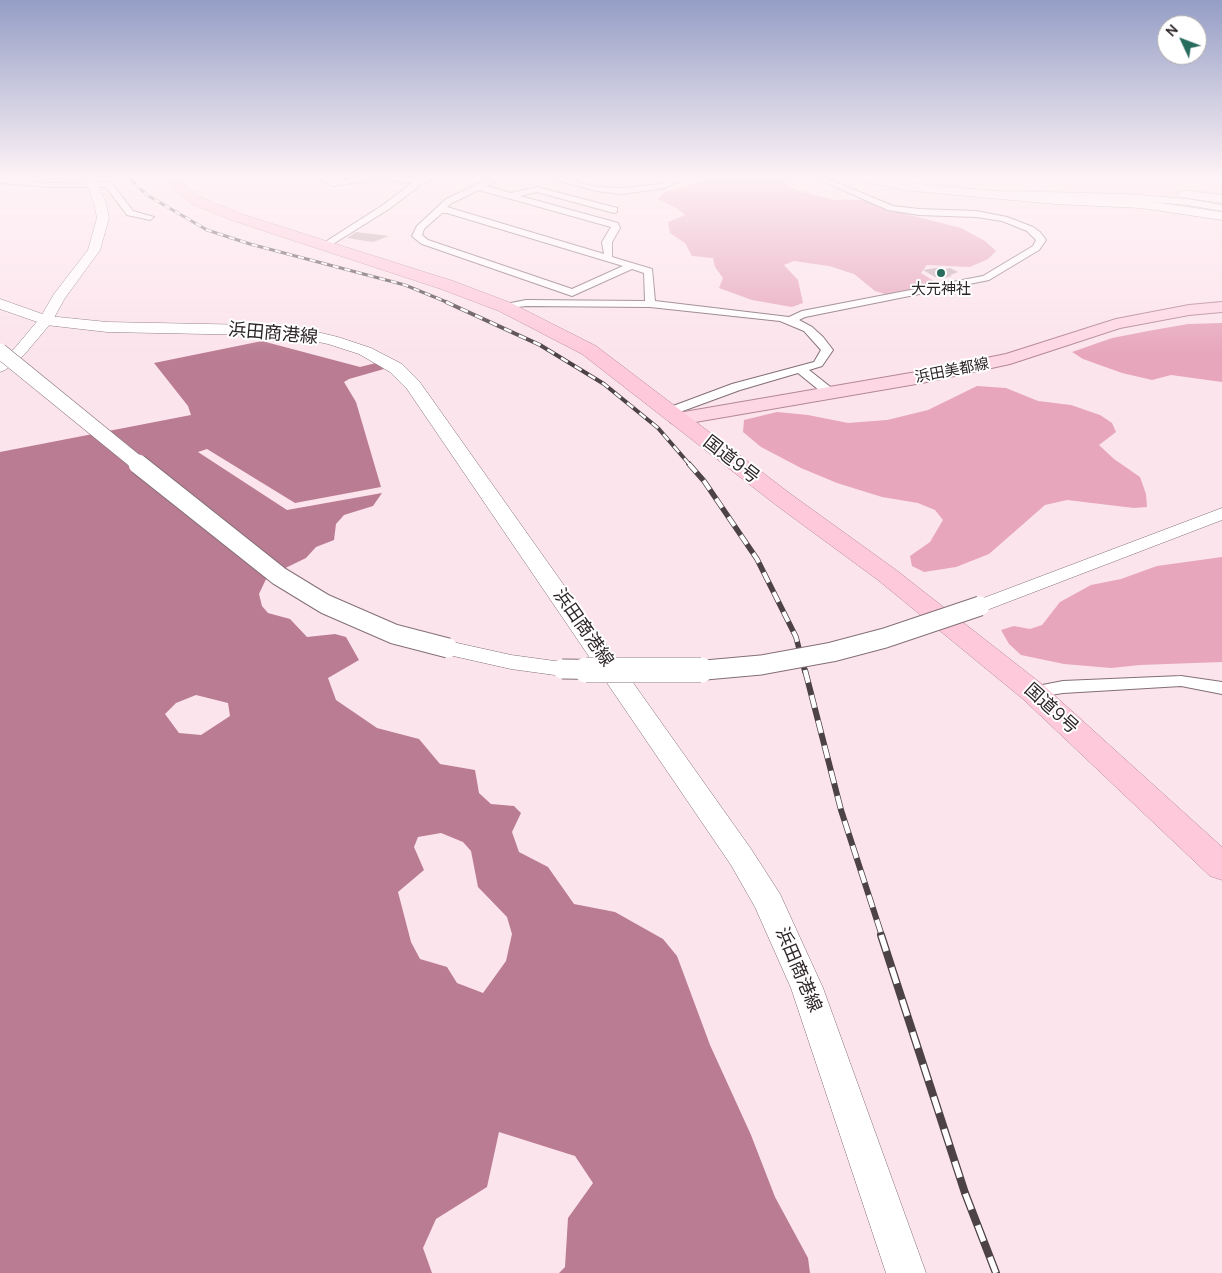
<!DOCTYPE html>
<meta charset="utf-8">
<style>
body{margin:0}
#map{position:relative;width:1222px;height:1273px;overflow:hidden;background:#fce4ec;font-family:Manrope,sans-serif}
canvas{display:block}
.north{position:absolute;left:1157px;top:15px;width:50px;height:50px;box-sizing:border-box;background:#fff;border:1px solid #aba8a9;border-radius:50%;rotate:313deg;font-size:14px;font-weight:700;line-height:20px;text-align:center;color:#2d2527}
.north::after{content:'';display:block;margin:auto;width:18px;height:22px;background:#286c5e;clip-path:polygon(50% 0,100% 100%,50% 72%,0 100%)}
</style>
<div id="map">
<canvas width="1222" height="1273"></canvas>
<div class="north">N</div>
</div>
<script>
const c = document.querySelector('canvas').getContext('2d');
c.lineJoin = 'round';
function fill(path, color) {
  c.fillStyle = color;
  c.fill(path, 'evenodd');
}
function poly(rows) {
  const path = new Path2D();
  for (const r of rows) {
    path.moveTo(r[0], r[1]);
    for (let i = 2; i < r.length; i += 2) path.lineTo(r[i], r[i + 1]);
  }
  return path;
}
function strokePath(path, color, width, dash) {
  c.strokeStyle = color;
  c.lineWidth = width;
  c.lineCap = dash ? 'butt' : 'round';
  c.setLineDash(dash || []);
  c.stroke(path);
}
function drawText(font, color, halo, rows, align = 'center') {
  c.font = font + ' Manrope,"Noto Sans JP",sans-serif';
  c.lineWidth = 4;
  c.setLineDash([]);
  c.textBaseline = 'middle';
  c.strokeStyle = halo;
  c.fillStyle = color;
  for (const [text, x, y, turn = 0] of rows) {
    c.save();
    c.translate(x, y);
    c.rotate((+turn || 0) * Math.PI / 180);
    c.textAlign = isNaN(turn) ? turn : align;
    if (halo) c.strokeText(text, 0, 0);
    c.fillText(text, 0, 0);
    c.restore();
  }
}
fill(poly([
 [707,176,796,176,784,183,796,190,834,200,865,200,894,211,961,228,985,241,996,251,988,259,970,267,927,265,921,273,940,285,888,295,875,291,854,274,829,266,794,261,784,265,798,280,803,303,792,307,752,300,719,288,723,278,715,267,713,258,692,256,685,243,670,233,668,222,685,215,676,208,658,199,665,192,697,183],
 [1222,323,1222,382,1171,375,1152,380,1122,373,1083,359,1072,352,1112,338,1148,331,1188,324],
 [977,386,1006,388,1038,401,1071,405,1100,415,1112,423,1116,432,1099,445,1114,459,1140,477,1146,494,1147,507,1134,508,1067,500,1045,505,989,554,956,567,924,572,912,566,910,556,930,542,943,520,935,510,918,503,882,497,837,483,801,468,761,447,743,432,744,420,777,412,808,415,848,423,887,420,928,410],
 [1222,557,1222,662,1140,665,1111,668,1064,664,1021,655,1009,644,1001,630,1014,626,1030,629,1042,625,1060,602,1091,585,1121,579,1157,566]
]), '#e7a6bc');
fill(poly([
 [262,341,360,367,376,363,384,369,349,379,344,382,356,402,381,487,295,503,207,449,198,452,287,510,382,493,373,506,344,515,336,524,334,540,316,547,306,558,267,577,259,594,262,606,268,613,290,619,307,637,335,634,346,637,359,660,328,678,336,700,377,728,419,739,440,764,475,770,479,793,491,804,514,806,521,813,512,832,519,852,548,867,574,904,615,912,663,939,677,956,710,1045,751,1135,775,1197,808,1258,810,1273,559,1273,565,1267,568,1218,593,1183,575,1156,499,1132,487,1187,436,1219,423,1248,432,1273,0,1273,0,452,191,415,188,406,154,363],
 [196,695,228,703,230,716,201,735,179,733,165,714,176,703],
 [441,833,463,842,471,851,478,887,507,917,512,934,506,961,483,993,457,983,447,967,420,959,411,942,398,892,424,870,414,847,418,837]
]), '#ba7c92');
fill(poly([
 [356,232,389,236,373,242,347,238],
 [941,267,945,269,950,268,958,272,950,275,952,276,944,278,935,277,923,270]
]), '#c3acb3');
const minor = poly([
 [315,176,324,176,334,181,369,176,420,179,429,176,441,176,423,183,389,209,325,249,320,246,322,244,383,205,412,183,376,179,333,186,315,176],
 [495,176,505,176,486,186,511,193,537,187,617,208,617,212,614,213,537,192,520,196,618,223,620,228,612,242,612,257,652,269,655,301,789,317,802,311,983,276,1033,246,1036,240,1027,231,1002,221,976,217,919,215,888,210,811,176,821,176,893,206,919,209,976,211,1007,217,1033,227,1040,232,1046,240,1039,250,989,280,805,317,799,320,812,327,823,337,833,350,822,366,809,370,833,389,835,392,833,395,825,395,798,373,740,390,669,416,665,415,663,412,665,409,732,384,814,362,821,350,804,331,780,321,650,307,526,306,501,309,500,307,501,305,526,300,645,301,644,273,632,269,572,296,422,244,414,238,412,236,417,226,446,199,495,176],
 [479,190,611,227,602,242,604,254,447,207,452,203,479,190],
 [442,213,447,213,623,266,572,289,428,240,422,235,424,229,442,213],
 [542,176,554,176,596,187,622,188,660,184,678,176,688,176,665,188,622,194,596,191,542,176],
 [0,179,50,183,111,182,133,211,154,217,150,220,127,215,106,187,50,187,0,183,0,179],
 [1181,676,1222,682,1222,694,1181,686,1063,693,1033,698,1027,696,1024,692,1027,688,1063,681,1181,676]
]);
const tertiary = poly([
 [84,176,94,176,106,203,109,218,100,250,65,298,51,323,24,355,5,370,0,372,0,360,14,349,40,318,54,294,88,250,97,218,94,203,84,176],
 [1005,191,1128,194,1188,199,1222,205,1222,211,1188,205,1128,200,1001,196,1000,194,1001,192,1005,191],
 [1222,508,1222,520,987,610,980,612,973,610,970,606,973,602,1222,508],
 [448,641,511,655,562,662,570,664,573,669,570,674,562,676,511,669,440,653,437,648,440,643,448,641]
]);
const secondary = poly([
 [854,176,874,176,903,182,929,185,1055,196,1141,200,1222,212,1222,220,1141,208,1055,204,903,190,856,179,854,176],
 [1183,190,1222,195,1222,203,1179,197,1177,194,1183,190],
 [0,299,48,316,107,322,255,325,300,328,338,337,371,348,402,364,419,381,751,849,780,894,823,988,926,1273,886,1273,791,988,755,907,731,865,407,389,390,372,359,354,328,344,300,338,255,335,107,332,46,325,0,309,0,299]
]);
const primary = poly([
 [1222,302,1222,312,1189,315,1120,328,1010,364,922,383,678,425,671,423,668,419,671,415,678,413,922,371,1006,354,1116,319,1189,305,1222,302]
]);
const trunk = poly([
 [162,176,176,176,187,187,202,198,241,214,453,281,511,303,596,346,792,495,896,570,1043,685,1222,847,1222,880,1210,876,1023,699,878,580,776,505,582,354,499,311,441,289,231,220,192,204,177,193,162,176]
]);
strokePath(minor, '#836f75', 2);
strokePath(tertiary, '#836f75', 1);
strokePath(secondary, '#836f75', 1);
strokePath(primary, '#b48796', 2);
strokePath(trunk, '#b48796', 1);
fill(minor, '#fff');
fill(tertiary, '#fff');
fill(secondary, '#fff');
fill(primary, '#fed7e4');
fill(trunk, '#fecadb');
const railFar4 = poly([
 [127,176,147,195,207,230,250,244,405,285,449,303]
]);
const railFar3 = poly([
 [446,302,540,345,604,384,658,428,690,465]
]);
const railFar2 = poly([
 [689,464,704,481,757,559,796,637,805,672]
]);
const railFar1 = poly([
 [805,670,841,810,882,936]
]);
const rail = poly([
 [881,935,965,1193,996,1273]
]);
strokePath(railFar4, '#4d4346', 3);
strokePath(railFar3, '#4d4346', 4);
strokePath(railFar2, '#4d4346', 5.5);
strokePath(railFar1, '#4d4346', 6);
strokePath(rail, '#4d4346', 8);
strokePath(railFar4, '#fff', 2, [6]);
strokePath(railFar3, '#fff', 2.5, [8]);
strokePath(railFar2, '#fff', 4, [11]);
strokePath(railFar1, '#fff', 4.5, [13]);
strokePath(rail, '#fff', 5.5, [17]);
const tertiaryBridgeFar2 = poly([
 [0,351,140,465]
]);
const tertiaryBridgeFar1 = poly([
 [138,464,279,576,325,604,394,634,448,648],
 [562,669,694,671,761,665,832,652,885,638,980,606]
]);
const tertiaryBridge = poly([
 [586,670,701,670]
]);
strokePath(tertiaryBridgeFar2, '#836f75', 16, []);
strokePath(tertiaryBridgeFar1, '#836f75', 21, []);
strokePath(tertiaryBridge, '#836f75', 26, []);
strokePath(tertiaryBridgeFar2, '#fff', 15);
strokePath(tertiaryBridgeFar1, '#fff', 19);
strokePath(tertiaryBridge, '#fff', 25);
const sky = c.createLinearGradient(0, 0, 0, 354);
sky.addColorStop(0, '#959ec6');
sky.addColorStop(0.5, '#fef3f6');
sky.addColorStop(1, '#fef3f600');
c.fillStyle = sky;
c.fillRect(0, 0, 1222, 354);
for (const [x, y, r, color] of [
 [941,273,5,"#286c5e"]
]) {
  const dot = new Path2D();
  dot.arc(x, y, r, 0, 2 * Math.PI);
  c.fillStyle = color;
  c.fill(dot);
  strokePath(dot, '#fff', 2);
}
drawText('15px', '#2d2527', '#fff', [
 ["大元神社",941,290]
]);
drawText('15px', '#2d2527', '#fff', [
 ["浜田美都線",952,371,-11]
]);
drawText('18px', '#2d2527', '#fff', [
 ["浜田商港線",273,334,5],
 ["国道9号",731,460,38],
 ["浜田商港線",583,628,55],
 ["国道9号",1051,709,42],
 ["浜田商港線",798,970,67]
]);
</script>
